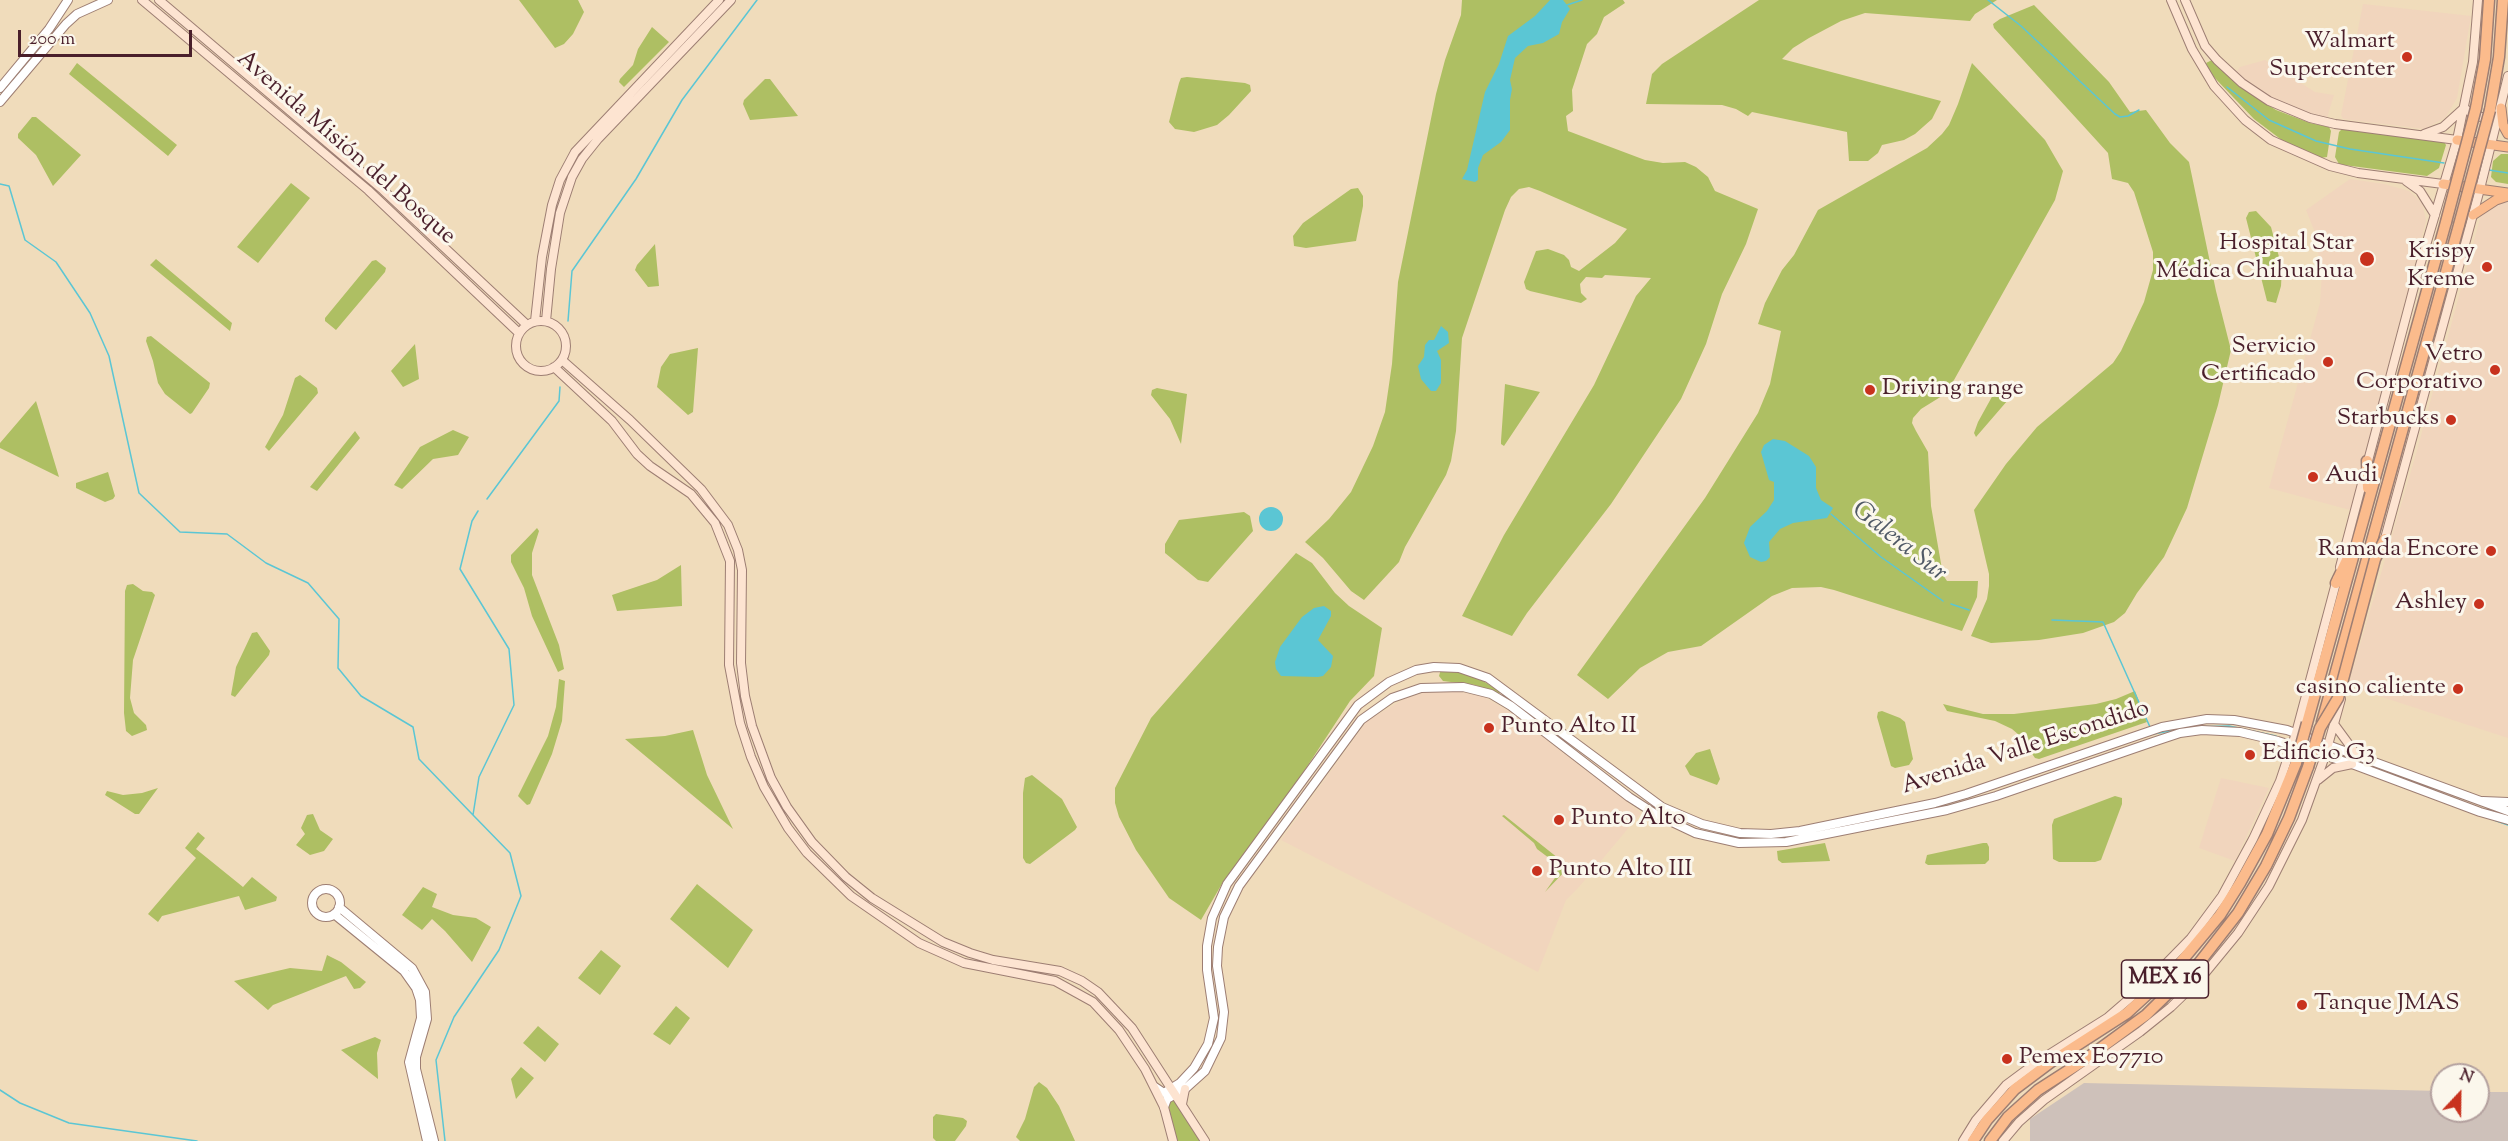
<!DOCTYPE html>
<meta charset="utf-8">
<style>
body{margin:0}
#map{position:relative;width:2508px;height:1141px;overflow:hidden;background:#f0dcbb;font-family:"Sorts Mill Goudy",serif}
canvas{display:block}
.north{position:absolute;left:2430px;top:1063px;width:60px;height:60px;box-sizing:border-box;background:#fbf7ec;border:2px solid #b4a19f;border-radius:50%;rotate:22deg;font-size:16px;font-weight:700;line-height:24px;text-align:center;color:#4a1f2b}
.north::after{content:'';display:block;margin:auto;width:21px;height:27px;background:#c8321e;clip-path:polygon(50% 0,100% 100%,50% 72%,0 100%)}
.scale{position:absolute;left:18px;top:30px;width:174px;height:27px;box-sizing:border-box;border:3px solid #4a1f2b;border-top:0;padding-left:8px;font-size:18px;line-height:21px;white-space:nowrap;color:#4a1f2b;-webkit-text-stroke:4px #fbf7ec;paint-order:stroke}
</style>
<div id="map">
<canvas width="2508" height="1141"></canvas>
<div class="north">N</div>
<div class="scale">200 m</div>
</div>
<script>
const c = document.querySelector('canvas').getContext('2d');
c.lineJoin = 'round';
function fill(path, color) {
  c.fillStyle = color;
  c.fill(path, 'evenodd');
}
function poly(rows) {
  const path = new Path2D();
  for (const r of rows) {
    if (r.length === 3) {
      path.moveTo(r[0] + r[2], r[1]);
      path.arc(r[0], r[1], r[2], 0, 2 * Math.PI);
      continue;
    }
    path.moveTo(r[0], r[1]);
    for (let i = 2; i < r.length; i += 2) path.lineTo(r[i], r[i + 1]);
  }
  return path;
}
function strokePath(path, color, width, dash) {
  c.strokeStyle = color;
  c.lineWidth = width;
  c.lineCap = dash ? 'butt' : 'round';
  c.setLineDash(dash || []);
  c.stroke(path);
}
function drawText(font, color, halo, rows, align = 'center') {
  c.font = font + ' "Sorts Mill Goudy",serif';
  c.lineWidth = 6;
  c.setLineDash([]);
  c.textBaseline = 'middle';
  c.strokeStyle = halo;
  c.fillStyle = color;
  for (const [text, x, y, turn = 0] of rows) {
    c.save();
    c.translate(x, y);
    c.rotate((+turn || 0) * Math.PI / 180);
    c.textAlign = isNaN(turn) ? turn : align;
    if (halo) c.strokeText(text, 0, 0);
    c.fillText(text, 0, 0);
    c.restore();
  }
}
fill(poly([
 [2363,4,2471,16,2457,98,2445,118,2424,129,2343,119,2341,115],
 [2265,60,2315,92,2334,95,2327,118,2277,103,2235,74,2240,67],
 [2350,179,2384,184,2409,191,2422,203,2426,221,2350,510,2269,488,2320,303,2322,273,2314,230,2306,210],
 [2508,201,2508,738,2348,686,2416,454,2481,215,2497,203],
 [1429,691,1461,692,1484,697,1512,713,1641,813,1579,887,1566,900,1538,972,1281,840,1367,721,1404,699],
 [2221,778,2269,788,2235,861,2199,848]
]), '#f1d5bd');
fill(poly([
 [2084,1083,2442,1091,2442,1111,2478,1111,2478,1092,2508,1092,2508,1141,2030,1141,2030,1119]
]), '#cec1ba');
fill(poly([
 [519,0,578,0,584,12,573,34,564,44,555,48],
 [1462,0,1623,0,1625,3,1604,17,1597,34,1587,44,1572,90,1573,111,1566,116,1568,131,1645,160,1663,163,1685,162,1696,167,1708,177,1715,191,1758,209,1746,244,1722,294,1706,344,1681,399,1611,504,1527,613,1512,636,1462,616,1504,535,1594,385,1636,296,1651,278,1605,275,1602,278,1586,277,1580,284,1581,293,1587,299,1581,303,1530,291,1526,289,1524,282,1536,251,1548,249,1564,255,1569,260,1571,267,1579,271,1615,243,1627,229,1540,191,1529,187,1519,189,1511,197,1505,210,1462,338,1456,431,1451,461,1446,475,1405,547,1399,562,1364,600,1351,591,1323,558,1305,542,1329,519,1351,492,1373,446,1385,412,1392,364,1398,282,1436,94,1445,60,1461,15],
 [1759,0,1997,0,1975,14,1970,21,1865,13,1841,21,1809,38,1793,48,1782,59,1941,101,1932,119,1915,134,1904,140,1882,145,1878,153,1868,161,1849,161,1847,132,1752,112,1748,116,1736,109,1722,105,1646,104,1652,74,1662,64],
 [2034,5,2109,82,2130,112,2146,110,2170,143,2189,162,2216,291,2231,350,2218,405,2187,508,2164,557,2137,593,2125,613,2114,622,2083,633,2039,640,1991,643,1971,636,1987,599,1989,586,1989,574,1974,510,2006,464,2037,427,2113,363,2121,351,2144,302,2153,270,2153,252,2134,192,2128,183,2112,179,2108,153,1994,28,1993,24,2000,19],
 [652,27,669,42,624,87,619,82,620,79,633,65,638,49],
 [2212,60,2260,100,2276,110,2310,123,2329,127,2331,131,2327,157,2320,158,2283,141,2254,119,2211,74,2206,63],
 [77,63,177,145,168,156,69,74],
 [1972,63,2045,140,2063,171,2055,200,1954,380,1942,396,1921,409,1913,418,1912,423,1916,431,1928,452,1931,506,1943,575,1947,581,1978,581,1977,597,1962,631,1834,590,1821,587,1792,588,1772,596,1701,646,1668,652,1640,668,1608,699,1577,675,1705,498,1758,413,1770,384,1781,331,1758,324,1765,303,1782,270,1794,255,1818,210,1927,148,1942,134,1949,125,1958,104],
 [1187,77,1245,83,1250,85,1251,91,1229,115,1217,125,1194,132,1175,129,1169,122,1179,83,1181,78],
 [765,79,770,79,798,116,750,120,743,104,744,100],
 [32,117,36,117,81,155,53,186,36,155,18,138,18,134],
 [2342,129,2444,142,2446,145,2439,168,2427,176,2344,165,2339,164,2335,157,2339,132],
 [2501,154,2508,154,2508,184,2496,182,2491,177,2493,161],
 [291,183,310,198,258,263,237,247],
 [1358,188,1363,196,1363,206,1356,241,1306,248,1294,246,1293,236,1303,223,1351,189],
 [2256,211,2271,227,2282,268,2281,286,2276,303,2267,301,2246,218,2249,212],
 [655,244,659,286,648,287,635,270,637,265],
 [156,259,232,323,230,331,150,265],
 [376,260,386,268,385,272,336,330,325,321,325,318,372,261],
 [151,336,210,383,209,388,192,413,190,414,165,394,158,383,153,361,146,341,147,337],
 [415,344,419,379,403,387,391,371],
 [698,348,693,412,688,415,657,387,661,367,670,354],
 [300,375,317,388,318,393,269,451,265,447,283,415,295,378],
 [1505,384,1540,392,1504,446,1501,444,1501,441],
 [1999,384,2014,393,1976,437,1974,433,1978,422],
 [1157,388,1187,394,1181,444,1170,419,1151,395,1152,390],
 [36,401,59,477,0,448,0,443],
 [453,430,469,437,458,455,433,459,402,489,394,485,420,447],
 [355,431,360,438,317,491,310,487],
 [108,472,115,496,113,499,105,502,76,488,76,483],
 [1244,512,1250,516,1253,531,1208,582,1198,580,1165,553,1165,544,1179,520],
 [537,528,539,531,532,553,532,575,559,645,564,669,558,672,532,616,524,588,511,562,511,555],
 [1296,553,1312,563,1335,593,1349,606,1382,628,1374,676,1350,701,1291,791,1223,882,1201,920,1169,898,1136,850,1119,817,1115,803,1115,788,1151,718],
 [681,565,682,606,617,611,612,595,657,580],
 [133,584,143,591,152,592,155,595,133,660,130,698,134,713,146,725,147,730,132,736,126,731,124,713,125,591,127,585],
 [257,632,270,651,269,655,235,697,231,695,236,667,252,633],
 [1441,669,1452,669,1477,677,1502,693,1497,693,1475,685,1443,681,1439,676],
 [559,679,565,681,562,721,552,754,530,804,527,805,518,796,548,736,556,707],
 [2135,691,2147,722,2039,759,2035,758,2019,735,2012,729,1995,721,1947,711,1943,704,1983,714,2014,714,2096,704,2116,699],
 [1882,711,1900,718,1905,722,1913,759,1909,765,1895,768,1891,766,1877,717,1878,712],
 [693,730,707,775,733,829,625,739,665,736],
 [1710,749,1720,779,1717,785,1690,775,1685,766,1696,753],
 [1032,775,1062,799,1077,827,1075,830,1030,864,1026,863,1023,858,1023,793,1025,778],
 [158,788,139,814,135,814,105,795,107,791,123,795,142,793],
 [2115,796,2122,798,2122,804,2101,860,2095,862,2059,862,2053,859,2052,825,2054,819],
 [313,814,320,830,333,839,324,851,310,855,296,845,305,834,301,828,307,815],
 [1504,815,1568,866,1567,869,1545,892,1557,875,1557,864,1537,849,1534,843,1502,816],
 [198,832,205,838,196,849,243,887,252,877,277,897,276,901,245,910,239,896,162,916,158,922,148,914,196,858,185,848],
 [1825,843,1830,861,1782,863,1778,860,1777,851],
 [1983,843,1987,843,1989,847,1989,860,1985,864,1928,865,1925,863,1927,855],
 [697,884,753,930,728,968,670,919],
 [423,887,437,894,432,907,453,915,476,918,491,927,472,962,445,931,432,919,422,930,402,915],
 [601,950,621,966,600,995,578,978],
 [327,955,341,962,366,982,360,988,354,989,346,976,273,1005,268,1010,234,981,290,968,322,971],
 [676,1006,690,1018,670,1045,653,1034],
 [538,1026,559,1044,545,1062,523,1043],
 [375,1037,381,1040,377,1053,378,1079,341,1050],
 [521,1067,534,1078,516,1099,511,1079],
 [1039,1082,1047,1088,1059,1106,1075,1141,1020,1141,1016,1137,1025,1119,1034,1087],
 [1173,1099,1189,1121,1200,1141,1176,1141,1168,1103],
 [936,1114,963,1118,967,1121,966,1126,955,1141,936,1141,933,1138,933,1117]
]), '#aebf63');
fill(poly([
 [1550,0,1563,0,1570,9,1562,22,1559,34,1543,43,1528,46,1515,58,1510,80,1512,89,1510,100,1510,130,1501,142,1483,155,1478,168,1478,180,1475,182,1462,179,1467,170,1485,92,1499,64,1508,36,1535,16],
 [1441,326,1448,332,1449,343,1437,351,1441,360,1441,383,1436,391,1431,391,1421,379,1418,366,1424,357,1425,345,1429,340,1434,340],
 [1773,439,1785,441,1809,456,1816,467,1816,488,1821,500,1833,508,1827,518,1793,523,1780,529,1769,542,1770,557,1766,561,1761,562,1750,557,1744,543,1750,527,1767,511,1774,500,1774,482,1769,480,1761,452,1764,445],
 [1271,519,12],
 [1324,606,1331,611,1331,616,1318,640,1333,656,1331,667,1323,676,1318,677,1281,676,1276,669,1275,662,1280,647,1302,617,1314,608]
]), '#5bc6d4');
strokePath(poly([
 [1988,0,2021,26,2115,114,2120,117,2128,116,2139,110],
 [1567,5,1582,0],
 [2227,87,2269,120,2316,141,2350,149,2444,163],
 [2489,170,2508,173],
 [0,184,9,186,25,240,56,262,90,313,109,356,139,493,180,532,227,534,266,563,308,583,339,619,338,668,361,696,413,727,419,759,473,815],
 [568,321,572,271,636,179,682,100,757,0],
 [487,499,559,401,560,387],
 [1831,514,1881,557,1943,601],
 [1951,604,1969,610],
 [2052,620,2103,622,2150,727],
 [2153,734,2193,727,2229,726,2276,736],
 [2494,820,2508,825],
 [0,1090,20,1103,69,1123,197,1141],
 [445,1141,436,1060,454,1017,499,950,521,896,510,853,473,815,479,777,514,705,509,649,460,569,472,521,478,511]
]), '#5bc6d4', 1.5);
const tertiary = poly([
 [0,88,49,29,68,0],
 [0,102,66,24,77,14,108,0],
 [2483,801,2508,802],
 [326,903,14],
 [339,907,412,968,425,992,427,1019,416,1057,416,1069,434,1141],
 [334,914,404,971,416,988,420,1000,421,1018,409,1062,427,1141],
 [1155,1087,1164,1093,1180,1083,1194,1068,1208,1044,1214,1018,1207,970,1207,946,1212,918,1227,884,1358,705,1389,682,1416,670,1434,667,1459,668,1488,678,1662,807,1702,824,1740,833,1771,834,1800,831,1935,803,1966,794,2162,727,2207,719,2234,720,2287,730,2508,811],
 [1164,1107,1167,1099,1185,1089,1205,1071,1221,1038,1224,1012,1217,966,1218,947,1224,917,1239,886,1361,720,1392,698,1421,688,1463,687,1491,694,1511,706,1629,797,1657,815,1695,833,1739,843,1786,842,1947,810,1996,796,2153,742,2180,733,2202,730,2240,732,2278,741,2352,764,2480,812,2508,820]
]);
const secondary = poly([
 [142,0,368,190,519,333],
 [159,0,383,190,527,325],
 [2171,0,2192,49,2214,86,2245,120,2271,140,2330,166,2358,173,2443,184],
 [2185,0,2205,46,2217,60,2242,83,2269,101,2310,118,2335,124,2457,140],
 [2424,134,2443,127,2464,108,2476,116,2493,119],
 [2406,181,2420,191,2435,215],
 [541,346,25],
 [535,321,542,257,552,205,560,180,575,152,719,0],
 [546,321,551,269,560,213,572,177,582,159,598,139,731,0],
 [562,360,630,420,701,489,728,525,738,550,742,570,741,663,745,696,752,726,771,778,787,807,812,842,846,877,872,898,943,942,970,953,993,960,1060,971,1082,981,1098,992,1132,1028,1205,1141],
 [554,367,612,421,637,454,650,466,691,494,715,523,730,561,729,665,740,723,751,757,764,787,788,828,807,853,851,896,919,943,964,963,1055,981,1093,1002,1119,1030,1145,1069,1164,1107,1173,1141],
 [2384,542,2480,189,2508,76],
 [2340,567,2416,279,2457,140,2473,62,2478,0],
 [2334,724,2356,754],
 [2318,780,2333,768,2352,764],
 [1182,1104,1185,1089],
 [1963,1141,1976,1120,2006,1085,2037,1062,2107,1018,2144,986,2191,938,2222,896,2253,839,2280,781,2296,733,2337,579],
 [2003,1141,2019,1122,2044,1100,2140,1032,2171,1007,2201,978,2238,933,2269,886,2302,820,2325,756,2341,699]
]);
const primary = poly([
 [2501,108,2503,125,2508,134],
 [2457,140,2508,147],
 [2443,184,2508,193],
 [2473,215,2496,200,2508,196]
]);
const trunk = poly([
 [2476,108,2485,59,2489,0],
 [2490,110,2499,57,2503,0],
 [2367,461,2368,488],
 [2336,583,2348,558],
 [2322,722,2459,225],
 [2307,723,2446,222],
 [1973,1141,1987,1120,2015,1089,2051,1062,2127,1013,2175,969,2220,915,2240,883,2267,834,2296,763],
 [1990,1141,2008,1117,2038,1090,2083,1061,2146,1015,2199,963,2238,913,2266,866,2289,818,2308,767]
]);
strokePath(tertiary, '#9d7e73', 10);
strokePath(secondary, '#9d7e73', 10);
strokePath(primary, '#9d7e73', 11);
strokePath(trunk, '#9d7e73', 13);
strokePath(tertiary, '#fff', 8);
strokePath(secondary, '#fde4d1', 8);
strokePath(primary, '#fbbb8c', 9);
strokePath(trunk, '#fbbb8c', 10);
const trunkBridge = poly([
 [2446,222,2476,108],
 [2459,225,2490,110],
 [2296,763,2307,723],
 [2308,767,2320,728,2338,698,2375,559,2385,539]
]);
strokePath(trunkBridge, '#9d7e73', 13, []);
strokePath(trunkBridge, '#fbbb8c', 10);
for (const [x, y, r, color] of [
 [2407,57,6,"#c8321e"],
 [2367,259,8,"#c8321e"],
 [2487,267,6,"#c8321e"],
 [2328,362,6,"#c8321e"],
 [2495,370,6,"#c8321e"],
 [1870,390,6,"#c8321e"],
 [2451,420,6,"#c8321e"],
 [2313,477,6,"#c8321e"],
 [2491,551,6,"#c8321e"],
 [2479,604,6,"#c8321e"],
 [2458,689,6,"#c8321e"],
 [1489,728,6,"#c8321e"],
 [2250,755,6,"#c8321e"],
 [1559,820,6,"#c8321e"],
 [1537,871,6,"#c8321e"],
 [2302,1005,6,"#c8321e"],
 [2007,1059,6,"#c8321e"]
]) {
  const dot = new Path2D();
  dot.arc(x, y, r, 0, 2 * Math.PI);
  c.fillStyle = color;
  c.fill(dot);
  strokePath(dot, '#fbf7ec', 2);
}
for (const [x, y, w] of [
 [2165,979,87]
]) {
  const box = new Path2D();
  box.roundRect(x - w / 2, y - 19, w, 38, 4.5);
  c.fillStyle = '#fbf7ec';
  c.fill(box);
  strokePath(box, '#4a1f2b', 1.5);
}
drawText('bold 22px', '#4a1f2b', null, [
 ["MEX 16",2165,979]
]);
drawText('24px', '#4a1f2b', '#fbf7ec', [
 ["Walmart",2395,43],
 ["Supercenter",2395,71],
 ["Hospital Star",2354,245],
 ["Médica Chihuahua",2354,273],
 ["Krispy",2475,253],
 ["Kreme",2475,281],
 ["Servicio",2316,348],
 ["Certificado",2316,376],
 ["Vetro",2483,356],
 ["Corporativo",2483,384],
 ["Driving range",1882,390,"left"],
 ["Starbucks",2439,420],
 ["Audi",2325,477,"left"],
 ["Ramada Encore",2479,551],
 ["Ashley",2467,604],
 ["casino caliente",2446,689],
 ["Punto Alto II",1501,728,"left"],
 ["Edificio G3",2262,755,"left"],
 ["Punto Alto",1571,820,"left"],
 ["Punto Alto III",1549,871,"left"],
 ["Tanque JMAS",2314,1005,"left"],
 ["Pemex E07710",2019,1059,"left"]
], 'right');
drawText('24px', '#4a1f2b', '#fbf7ec', [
 ["Avenida Misión del Bosque",345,149,41],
 ["Avenida Valle Escondido",2026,749,-18]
]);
drawText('italic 26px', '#505966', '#fbf7ec', [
 ["Galera Sur",1898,543,38]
]);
</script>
